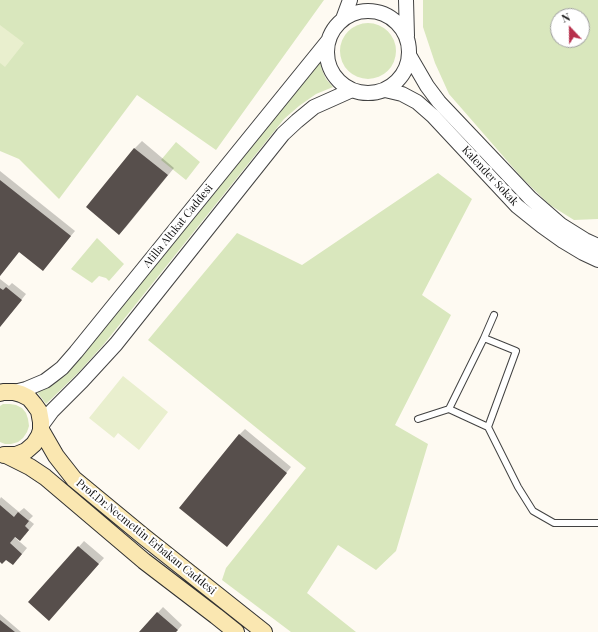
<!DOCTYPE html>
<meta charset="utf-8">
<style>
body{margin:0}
#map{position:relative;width:598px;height:632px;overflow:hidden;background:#fefaf2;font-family:"Playfair Display",serif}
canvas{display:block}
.north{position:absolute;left:550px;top:8px;width:40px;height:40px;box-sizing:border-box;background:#fff;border:1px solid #9f9f9f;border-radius:50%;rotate:338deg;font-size:11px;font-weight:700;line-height:16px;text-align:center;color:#0f0f0f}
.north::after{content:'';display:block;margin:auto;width:14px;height:18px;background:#b72f4b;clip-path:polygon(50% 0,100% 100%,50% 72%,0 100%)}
</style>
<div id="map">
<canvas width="598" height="632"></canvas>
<div class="north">N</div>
</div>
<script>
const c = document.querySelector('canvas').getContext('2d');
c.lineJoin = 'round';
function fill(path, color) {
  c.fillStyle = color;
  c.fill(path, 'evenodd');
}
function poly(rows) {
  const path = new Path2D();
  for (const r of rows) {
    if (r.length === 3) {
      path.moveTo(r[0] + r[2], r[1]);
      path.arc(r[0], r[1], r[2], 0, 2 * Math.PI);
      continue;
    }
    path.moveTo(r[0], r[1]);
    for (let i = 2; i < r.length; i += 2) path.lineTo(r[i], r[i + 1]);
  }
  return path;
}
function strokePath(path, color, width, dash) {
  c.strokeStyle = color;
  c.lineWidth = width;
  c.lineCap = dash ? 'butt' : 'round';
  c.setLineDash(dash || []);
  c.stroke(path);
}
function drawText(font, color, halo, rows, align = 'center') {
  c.font = font + ' "Playfair Display",serif';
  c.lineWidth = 4;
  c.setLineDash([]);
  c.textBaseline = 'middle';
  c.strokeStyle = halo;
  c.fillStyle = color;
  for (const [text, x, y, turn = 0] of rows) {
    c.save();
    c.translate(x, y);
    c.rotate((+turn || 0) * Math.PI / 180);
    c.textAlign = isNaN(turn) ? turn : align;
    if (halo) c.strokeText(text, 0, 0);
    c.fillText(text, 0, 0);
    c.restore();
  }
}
fill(poly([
 [0,0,324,0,216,150,137,95,59,199,19,159,0,151],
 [423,0,598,0,598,219,574,220,550,205,523,179,449,94,435,63,423,27],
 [558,16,582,16,582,40,558,40],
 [368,51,28],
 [320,62,322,70,326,79,333,87,316,94,299,106,284,119,104,344,78,373,46,404,37,392,43,389],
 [176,142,200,162,186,180,161,160],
 [438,173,472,199,422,295,451,315,395,425,428,444,396,551,376,570,338,545,307,593,356,632,291,632,222,580,226,568,306,468,148,340,237,233,302,265],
 [97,238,124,264,109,281,106,278,99,276,92,283,71,269],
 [3,404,10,404,16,405,22,408,26,413,28,419,29,426,27,432,23,438,18,442,11,444,5,444,0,442,0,406]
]), '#d9e7bd');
fill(poly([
 [0,25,24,43,5,67,0,63],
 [123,376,168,412,139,450,118,433,114,438,89,418]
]), '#e9efce');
fill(poly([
 [142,141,174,168,126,227,119,234,87,207,135,148],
 [0,171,75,231,43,269,20,251,0,276],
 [0,279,9,286,12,283,26,294,0,327],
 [245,429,291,467,232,540,239,435],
 [1,497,19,512,24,508,33,516,29,520,34,524,25,535,14,535,13,536,27,548,18,559,7,559,0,561,0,499],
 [84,541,104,558,54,614,30,602],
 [163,607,182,625,176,632,140,632],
 [0,614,21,632,0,632]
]), '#0003');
fill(poly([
 [134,148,168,175,119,235,86,207],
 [0,180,71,236,43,271,19,252,0,276],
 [6,287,22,300,0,327,0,288,3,290],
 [239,434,287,473,227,547,179,508],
 [0,505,14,517,18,512,29,521,25,526,29,530,20,541,15,537,10,543,22,554,13,565,6,560,2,564,0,562],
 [78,546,99,564,49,621,28,602],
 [157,612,178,630,176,632,139,632],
 [0,620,15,632,0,632]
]), '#574f4c');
const service = poly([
 [484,338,494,315],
 [418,419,449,409],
 [488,427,516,351,484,338,449,409,488,427,518,487,533,511,554,523,598,523]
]);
const tertiary = poly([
 [406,0,407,36],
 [368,52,41],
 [343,19,350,0],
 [409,55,427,86,439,102,530,198,561,225,585,240,598,246],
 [385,90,402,94,417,102,433,116,517,206,542,226,563,241,583,253,598,260],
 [14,392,26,389,45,381,53,375,62,368,76,352,328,41],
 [41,426,52,411,82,381,116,344,283,134,297,121,314,107,332,99,352,90]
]);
const secondary = poly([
 [0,393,3,392,14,392,21,394,29,398,34,404,39,411,41,422,41,430,39,436,34,444,26,451,16,455,4,455],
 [41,430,56,456,74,479,143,536,264,632],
 [6,455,30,467,45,477,144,561,216,616,236,632]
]);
strokePath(service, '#424242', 8);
strokePath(tertiary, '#424242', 16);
strokePath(secondary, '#313131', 18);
strokePath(service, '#fff', 6);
strokePath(tertiary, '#fff', 14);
strokePath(secondary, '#fae7b1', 16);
drawText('11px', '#0f0f0f', '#fff', [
 ["Kalender Sokak",490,176,47],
 ["Atilla Altıkat Caddesi",178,226,-51],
 ["Prof.Dr.Necmettin Erbakan Caddesi",146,537,39]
]);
</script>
